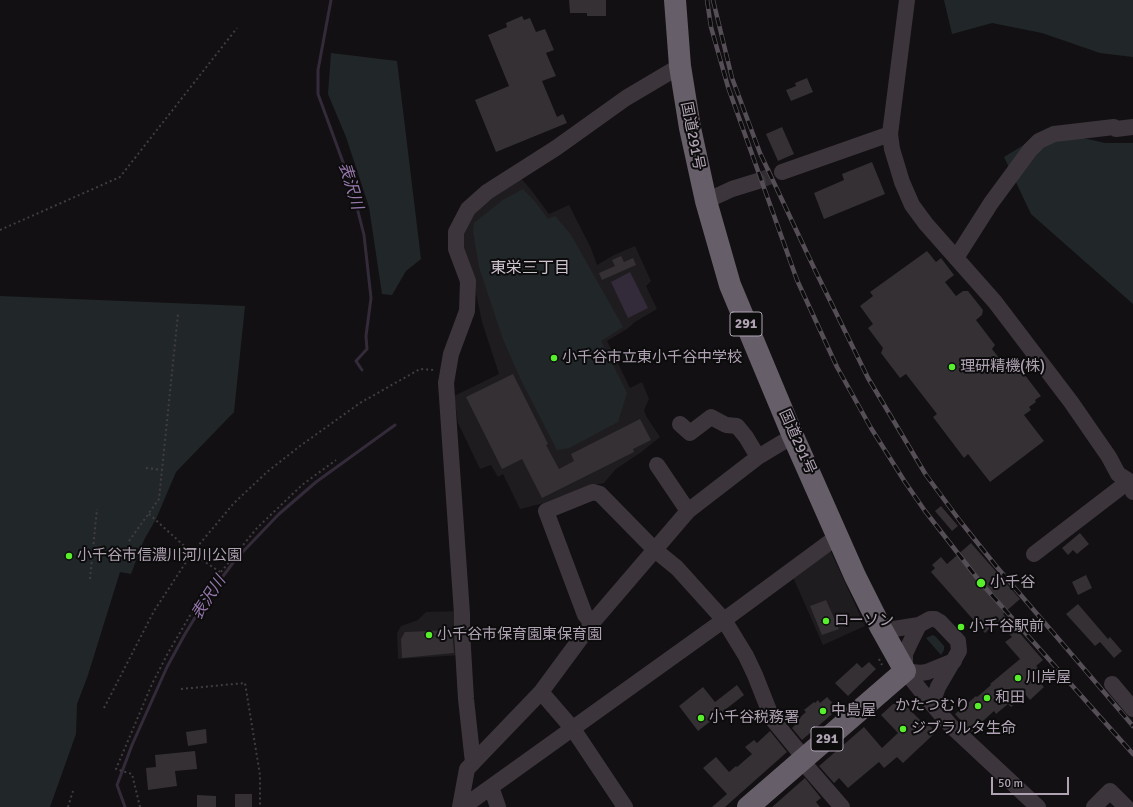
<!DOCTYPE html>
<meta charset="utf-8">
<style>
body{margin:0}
#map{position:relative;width:1133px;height:807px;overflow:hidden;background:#121012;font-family:Signika,sans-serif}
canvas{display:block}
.scale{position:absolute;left:991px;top:777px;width:78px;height:18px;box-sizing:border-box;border:2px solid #afa2b3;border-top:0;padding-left:5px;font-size:12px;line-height:14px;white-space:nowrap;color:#afa2b3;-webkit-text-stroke:3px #0d0c0d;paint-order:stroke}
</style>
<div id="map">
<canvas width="1133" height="807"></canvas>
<div class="scale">50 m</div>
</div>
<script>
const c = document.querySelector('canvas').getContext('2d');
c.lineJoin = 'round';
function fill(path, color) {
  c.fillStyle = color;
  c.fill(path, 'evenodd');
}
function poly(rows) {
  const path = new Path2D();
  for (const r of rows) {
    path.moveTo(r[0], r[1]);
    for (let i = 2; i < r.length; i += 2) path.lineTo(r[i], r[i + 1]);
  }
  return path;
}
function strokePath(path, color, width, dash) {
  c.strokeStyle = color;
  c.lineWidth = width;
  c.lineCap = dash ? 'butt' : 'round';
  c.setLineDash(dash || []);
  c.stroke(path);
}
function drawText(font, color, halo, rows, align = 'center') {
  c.font = font + ' Signika,"Noto Sans JP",sans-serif';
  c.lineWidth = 4;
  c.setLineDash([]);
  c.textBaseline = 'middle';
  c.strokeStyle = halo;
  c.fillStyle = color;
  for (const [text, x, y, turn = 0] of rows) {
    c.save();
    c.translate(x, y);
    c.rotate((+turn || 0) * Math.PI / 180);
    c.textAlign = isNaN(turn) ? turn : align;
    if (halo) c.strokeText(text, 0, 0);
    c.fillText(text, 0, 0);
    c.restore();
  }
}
fill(poly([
 [520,177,532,191,549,214,569,205,591,248,597,265,614,255,635,246,651,281,646,286,657,309,635,322,627,329,607,341,630,388,642,382,649,399,644,410,646,416,660,437,640,453,616,469,604,483,588,486,544,503,520,509,503,474,498,477,491,465,480,469,458,423,454,396,499,374,482,322,474,284,461,241,466,221,475,208],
 [826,551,831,552,865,626,823,645,792,575],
 [461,611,462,655,398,659,397,633,401,626,418,620,426,612]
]), '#1f1c1f');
fill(poly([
 [944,0,1133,0,1133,57,1100,53,1042,33,992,23,952,34],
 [331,53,397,61,421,259,406,271,392,295,382,294,369,207,346,137,328,94],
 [1048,130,1105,143,1133,143,1133,304,1031,214,1004,157],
 [523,189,536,203,548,219,555,216,571,235,623,327,601,341,627,393,618,422,569,448,557,450,520,378,503,339,479,267,473,231,474,223,503,200],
 [0,296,245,306,234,412,176,472,156,519,144,540,131,574,120,572,88,675,77,704,76,734,50,807,0,807],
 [933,635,936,637,944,646,944,650,941,655,926,638]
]), '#212729');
fill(poly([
 [630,272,648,308,628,318,611,282]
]), '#332a3a');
strokePath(poly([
 [331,0,318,70,318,94,351,184,364,235,371,298,366,336,367,349,356,361,362,370],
 [125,807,117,785,132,745,167,667,185,634,207,598,235,560,279,514,316,482,395,425]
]), '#332a3a', 3);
fill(poly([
 [569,0,606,0,606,16,587,16,587,13,570,13],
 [522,16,524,20,530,18,536,32,545,29,554,50,546,53,556,76,542,81,557,117,563,114,567,123,496,152,475,100,509,86,488,35,507,27,506,23],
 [807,78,813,92,791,101,786,90,796,86,795,83],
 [782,127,794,154,778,161,766,134],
 [872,162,885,194,824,219,814,193,844,180,842,174],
 [927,251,936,262,941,258,954,275,945,282,956,296,963,291,968,291,983,310,982,315,976,320,995,345,992,349,1003,363,1007,360,1018,373,1021,370,1041,396,1035,400,1036,402,1029,407,1031,410,1024,415,1044,441,990,482,968,454,964,458,933,417,937,414,906,374,900,378,881,353,883,348,868,328,873,324,860,306,873,296,870,292],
 [621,256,624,262,633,258,636,265,602,280,599,273,615,266,612,260],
 [513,374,548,444,546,445,559,469,574,461,571,454,640,419,651,440,633,449,634,452,542,498,522,459,502,469,466,397],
 [941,506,958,526,952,531,935,511],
 [1080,533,1089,544,1077,554,1073,550,1068,555,1062,548],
 [971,543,1020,599,1003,614,1043,660,1036,666,1038,668,1032,674,1044,687,1030,700,1025,694,1011,707,1008,704,996,714,994,711,971,732,955,714,976,696,977,697,991,685,990,684,1020,659,1005,642,1012,637,998,621,985,633,931,572,935,568,932,565,941,557,947,564],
 [1086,575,1092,588,1078,595,1072,582],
 [826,600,839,629,822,635,810,606],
 [1078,604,1108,639,1110,637,1122,651,1114,658,1100,642,1095,646,1066,614],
 [452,630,454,653,402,658,401,639,405,632],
 [869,662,876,669,848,696,835,683,857,663,862,668],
 [737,685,744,695,698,731,679,706,703,687,715,702],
 [827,697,838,709,802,740,792,728,799,721,798,719,806,712,804,710,814,702,815,703,818,700,820,703],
 [893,704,904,704,923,723,927,726,929,725,936,732,903,763,897,757,884,768,879,762,848,788,839,778,834,783,819,766,864,727,882,748,898,733,881,715],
 [206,729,207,743,188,746,186,732],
 [770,731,787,752,725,807,712,807,727,794,703,768,716,757,729,772,736,766,737,767,752,754,745,747,754,740,757,743],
 [195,751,197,769,175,771,177,786,148,790,146,768,156,767,155,755],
 [805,778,821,798,816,802,820,807,772,807],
 [235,794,252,794,252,807,235,807],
 [197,795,216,796,216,807,197,807]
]), '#343034');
strokePath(poly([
 [758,181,782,172]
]), '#312d32', 16, [16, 8]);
strokePath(poly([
 [0,230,120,177,237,28],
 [146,468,163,470],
 [149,514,192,553,220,572],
 [129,541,159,499,178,314],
 [90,579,97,509],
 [879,659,882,665],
 [181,689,245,683,260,775,260,807],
 [104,708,154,611,192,553,234,503,267,472,300,446,360,403,420,369,435,370],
 [68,807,73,791],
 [140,807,132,774,116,769,152,684,168,653,202,595,257,528,302,485,336,460]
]), '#423c43', 2, [2, 3]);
strokePath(poly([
 [907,0,890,134,892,149,902,182,912,205,926,224,995,302,1071,402,1109,457,1118,474,1129,481,1133,492],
 [782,172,890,134],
 [706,201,732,189,758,181],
 [956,258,991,203,1030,150,1039,141,1054,134,1114,127,1116,129,1133,127],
 [680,424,690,433,711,417,726,425,737,426,746,437,758,457],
 [657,465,688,511],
 [1034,554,1129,481],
 [592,623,585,615,546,511,593,492,600,494,655,550,677,568,724,620,746,656,755,675,768,708,773,720,805,759],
 [881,628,894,629,919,625],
 [905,671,920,673,927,672,954,661],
 [1112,684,1133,709],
 [541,692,573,729,625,807],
 [937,709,935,702,935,695,938,687,959,651,958,641,940,622,935,619,930,619,919,625,910,643,905,654,905,671,926,697,950,725,1038,807],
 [802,761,842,807],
 [473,763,466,699,462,631,462,614,446,383,451,354,467,311,468,281,456,249,456,232,468,209,487,192,556,148,626,98,680,66],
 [491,787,498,807],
 [460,807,467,769,541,692,592,623,688,511,758,457,793,436],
 [463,807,724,620,838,536],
 [1094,807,1110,791,1126,807]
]), '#3c363c', 16);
strokePath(poly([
 [675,0,680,66,690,128,706,201,730,285,793,436,855,576,881,628,905,671,748,807]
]), '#665e68', 22);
const rail = poly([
 [707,0,711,27,728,87,797,280,837,367,871,428,905,482,925,511,981,583,1133,754],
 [713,0,732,78,760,153,815,270,868,378,926,475,960,521,996,566,1133,726]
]);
strokePath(rail, '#554e56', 4.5);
strokePath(rail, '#0d0c0d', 3, [9]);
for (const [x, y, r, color] of [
 [554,358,4,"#57ef2b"],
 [952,367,4,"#57ef2b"],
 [69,556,4,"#57ef2b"],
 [981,583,5,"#57ef2b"],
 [826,621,4,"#57ef2b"],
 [961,627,4,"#57ef2b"],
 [429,635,4,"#57ef2b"],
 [1018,678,4,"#57ef2b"],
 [987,698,4,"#57ef2b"],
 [978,706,4,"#57ef2b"],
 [823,711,4,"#57ef2b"],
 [701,718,4,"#57ef2b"],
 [903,729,4,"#57ef2b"]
]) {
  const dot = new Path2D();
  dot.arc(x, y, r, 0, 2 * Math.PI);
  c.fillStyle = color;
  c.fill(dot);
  strokePath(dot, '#0d0c0d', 1.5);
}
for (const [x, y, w] of [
 [746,324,32],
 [827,739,32]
]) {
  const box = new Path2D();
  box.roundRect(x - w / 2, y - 12, w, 24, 3);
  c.fillStyle = '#0d0c0d';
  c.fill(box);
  strokePath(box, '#afa2b3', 1);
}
drawText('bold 14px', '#afa2b3', null, [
 ["291",746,324],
 ["291",827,739]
]);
drawText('15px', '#afa2b3', '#0d0c0d', [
 ["国道291号",692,136,79],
 ["国道291号",797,442,66]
]);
drawText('15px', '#afa2b3', '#0d0c0d', [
 ["小千谷市立東小千谷中学校",562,358],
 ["理研精機(株)",960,367],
 ["小千谷市信濃川河川公園",77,556],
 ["小千谷",990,583],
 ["ローソン",834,621],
 ["小千谷駅前",969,627],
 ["小千谷市保育園東保育園",437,635],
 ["川岸屋",1026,678],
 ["和田",995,698],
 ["かたつむり",970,706,"right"],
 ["中島屋",831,711],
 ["小千谷税務署",709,718],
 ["ジブラルタ生命",911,729]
], 'left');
drawText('italic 16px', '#9778ae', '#0d0c0d', [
 ["表沢川",350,186,73],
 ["表沢川",209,598,-57]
]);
drawText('16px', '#cdc3cf', '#0d0c0d', [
 ["東栄三丁目",530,269]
]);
</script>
